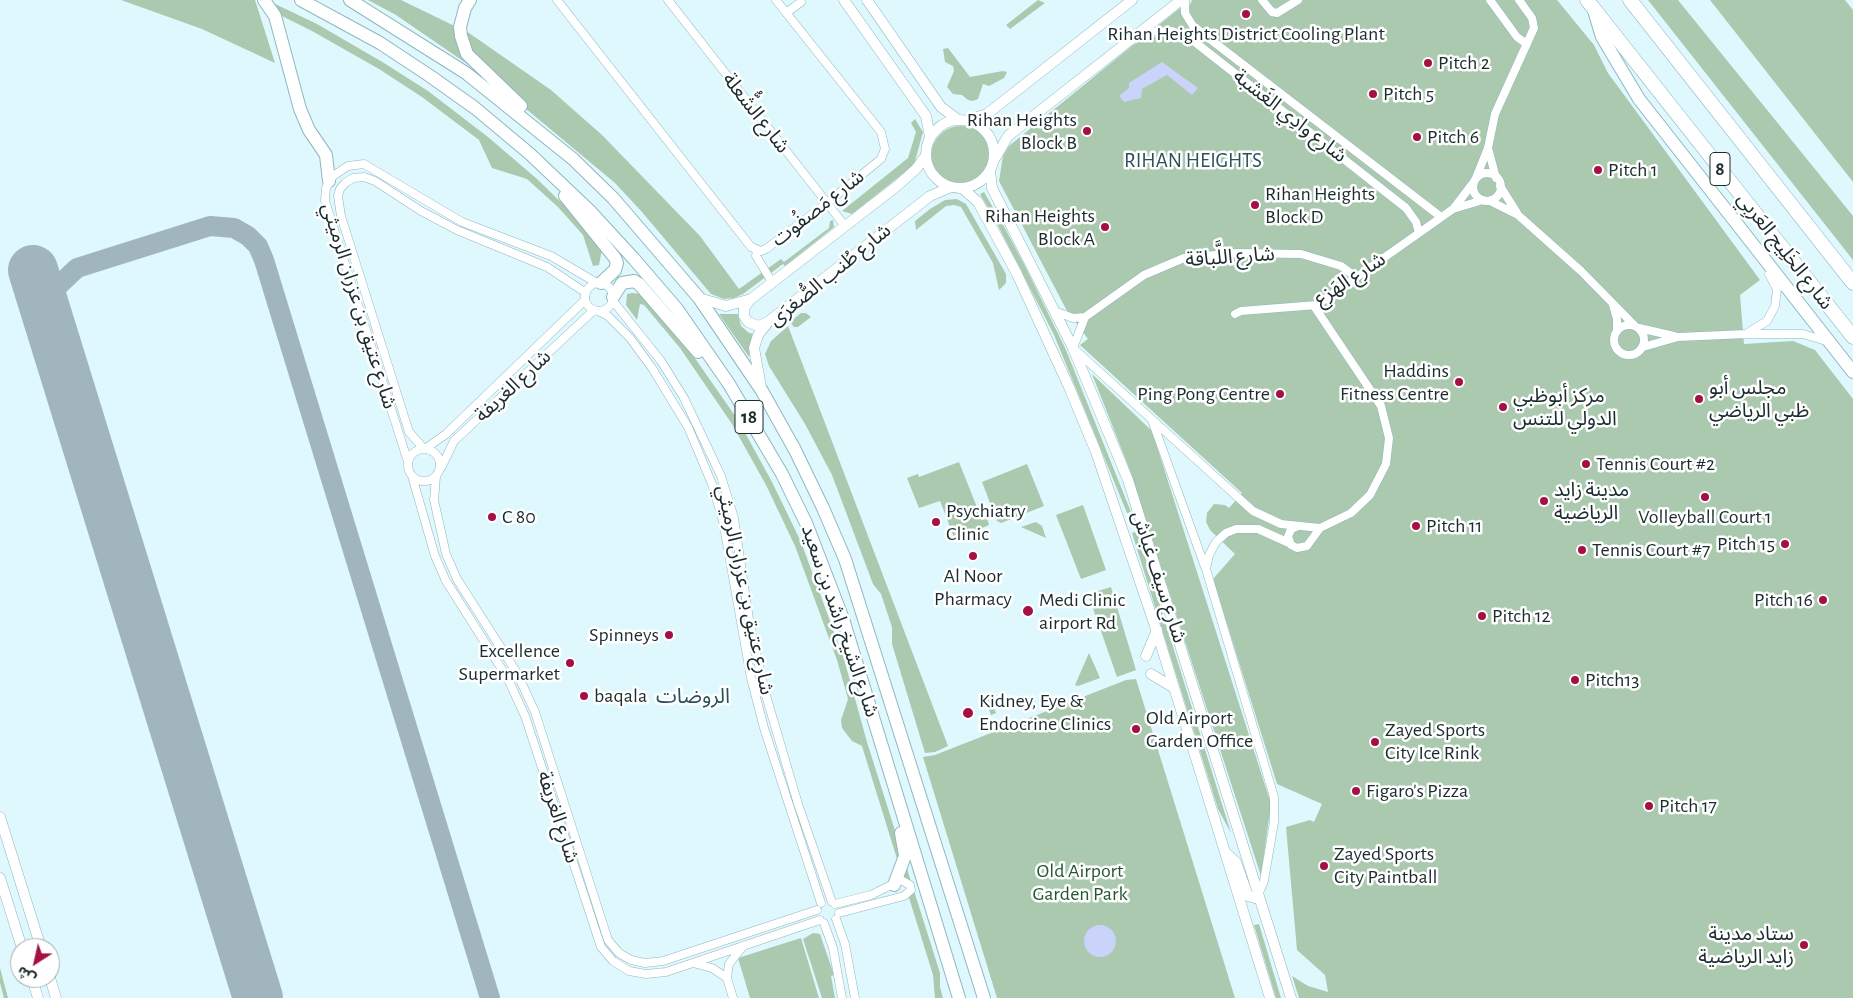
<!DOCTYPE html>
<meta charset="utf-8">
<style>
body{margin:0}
#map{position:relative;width:1853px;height:998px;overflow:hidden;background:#dff8fe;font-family:"Alegreya Sans","Noto Sans Arabic",sans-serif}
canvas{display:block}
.north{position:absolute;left:10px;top:938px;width:50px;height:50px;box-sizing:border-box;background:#fff;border:1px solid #a4aaab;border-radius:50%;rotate:215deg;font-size:14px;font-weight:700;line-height:20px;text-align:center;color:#1b2b2e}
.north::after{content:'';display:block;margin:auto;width:18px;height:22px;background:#a60f43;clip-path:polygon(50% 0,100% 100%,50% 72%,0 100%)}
</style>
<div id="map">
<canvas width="1853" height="998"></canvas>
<div class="north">ش</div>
</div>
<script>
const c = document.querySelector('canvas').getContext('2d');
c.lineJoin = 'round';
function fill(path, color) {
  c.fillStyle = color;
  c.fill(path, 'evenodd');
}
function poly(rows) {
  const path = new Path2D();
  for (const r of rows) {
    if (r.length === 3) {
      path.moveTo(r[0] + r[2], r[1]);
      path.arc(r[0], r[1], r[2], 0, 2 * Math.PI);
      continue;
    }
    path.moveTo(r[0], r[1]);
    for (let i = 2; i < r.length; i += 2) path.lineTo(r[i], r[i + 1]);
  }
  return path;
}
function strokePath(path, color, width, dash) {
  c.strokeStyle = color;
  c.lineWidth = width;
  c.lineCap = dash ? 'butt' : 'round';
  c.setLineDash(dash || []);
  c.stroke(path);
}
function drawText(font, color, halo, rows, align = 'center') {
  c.font = font + ' "Alegreya Sans","Noto Sans Arabic",sans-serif';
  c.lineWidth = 5;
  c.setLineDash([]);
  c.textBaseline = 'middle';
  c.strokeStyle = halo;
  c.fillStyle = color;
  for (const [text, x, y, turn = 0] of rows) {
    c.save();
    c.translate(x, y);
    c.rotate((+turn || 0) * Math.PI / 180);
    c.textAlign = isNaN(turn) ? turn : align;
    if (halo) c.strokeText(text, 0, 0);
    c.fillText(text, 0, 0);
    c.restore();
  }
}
fill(poly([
 [121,0,255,0,275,63,202,29],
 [368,0,401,0,469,33,551,90,602,135,700,236,739,289,781,259,784,262,829,228,830,221,833,220,834,227,785,266,783,264,743,294,734,298,724,299,711,294,642,212,615,183,495,83,396,15],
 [1038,0,1045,3,1010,29,1006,25],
 [1192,0,1557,0,1594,45,1608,73,1760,280,1740,295,1744,344,1793,341,1815,350,1853,399,1853,998,1299,998,1292,976,1308,986,1328,992,1325,975,1297,950,1286,827,1310,820,1314,822,1322,804,1277,784,1213,579,1235,554,1210,530,1206,522,1207,513,1214,504,1225,505,1229,508,1242,493,1080,345,1088,339,1066,309,999,181,1003,156,1009,146,1133,45,1146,38,1165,35,1167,27,1155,28,1180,8,1182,17,1190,14,1189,7],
 [1648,0,1678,0,1853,216,1853,260],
 [1710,0,1845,0,1853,10,1853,182],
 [271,2,317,24,384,63,428,91,488,137,537,179,572,213,602,249,599,265,593,266,583,235,558,207,527,179,492,168,479,140,422,97,379,69,312,31,280,15],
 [948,48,970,77,1003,71,1007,72,1004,78,989,86,983,84,978,99,973,101,968,100,962,95,953,94,947,87,954,71,953,66,945,62,943,49],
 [915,119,923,132,914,165,852,214,842,211,908,158,916,132,911,123],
 [961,156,30],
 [984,192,995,211,991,213,980,194],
 [957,199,966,204,1006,274,1006,283,999,290,993,263,961,207,954,205,946,206,916,230,915,221,930,209,945,200],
 [999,217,1026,268,1066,350,1131,512,1127,513,1054,335,995,220],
 [632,293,642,294,685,344,738,420,772,482,801,542,844,659,867,742,940,973,940,987,943,998,935,998,933,975,862,746,852,741,842,728,841,720,848,699,837,660,795,546,766,485,732,424,680,348,644,305,640,304,637,320,626,305,627,294],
 [801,313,806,313,811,317,798,327,794,327,790,322],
 [719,314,738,314,741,326,749,333,754,334,749,357],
 [788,326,948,746,935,752,925,753,892,644,892,627,881,594,873,584,832,475,805,424,769,366,765,354,771,341],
 [1092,374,1152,431,1271,804,1261,876,1129,468],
 [959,462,982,520,987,518,989,525,955,540,940,501,919,508,907,478,918,474,919,477],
 [1027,464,1044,506,1001,523,997,521,982,482],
 [1083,505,1106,570,1081,579,1056,515],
 [1036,522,1042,526,1046,538,1021,527],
 [1137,531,1155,589,1231,833,1218,809,1132,533],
 [1111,587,1136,670,1117,677,1088,594],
 [1089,653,1100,678,1078,686,1075,685],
 [1136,679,1235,998,997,998,923,757,935,755,1126,680],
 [989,695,996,713,991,715,984,697],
 [1259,924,1281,998,1276,998,1254,925],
 [813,933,820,934,834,975,831,976,835,998,822,998,803,939],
 [801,938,819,998,750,998,738,958],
 [0,968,8,998,4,998,0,983]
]), '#aac9af');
fill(poly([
 [1162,62,1198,88,1192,95,1167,75,1142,89,1141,98,1124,102,1119,96,1129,88,1129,83],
 [1100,941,16]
]), '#cad3fa');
strokePath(poly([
 [50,328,54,294,59,285,77,268,210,226,234,228,248,236,258,246,264,260,490,998]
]), '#a0b6bc', 20);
strokePath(poly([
 [33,270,258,998]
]), '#a0b6bc', 50);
const minor = poly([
 [557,0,751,247,761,251,766,249,827,203,881,159,885,149,881,132,776,0],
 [668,0,845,226],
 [1185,0,1185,13,1193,26,1441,217],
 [1262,0,1272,12,1277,13,1298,0],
 [1490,0,1517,37,1527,44],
 [786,13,801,2],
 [1141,32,1172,31,1191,39,1406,208,1416,222,1419,233],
 [1488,148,1496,178],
 [1487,187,14],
 [1476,178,1488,148,1495,114,1534,28,1532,18,1519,0],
 [1500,186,1517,213],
 [1490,201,1518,215,1581,271,1635,326],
 [1454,208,1473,183],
 [757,250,756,256,772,282],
 [599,297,14],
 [613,301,661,361,684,398,721,476,734,518,750,626,765,692,798,804,832,902],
 [1613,305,1617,319,1617,331],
 [1314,306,1381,406,1389,438,1386,464,1370,495,1351,513,1320,528],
 [598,311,608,316,630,338,652,368,688,427,712,484,723,521,751,678,764,728,821,903],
 [1054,311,1073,318,1085,317],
 [1235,314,1241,311,1317,305,1453,209,1483,200],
 [1629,340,15],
 [1639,328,1674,336],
 [1746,334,1767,321,1775,306,1777,289,1769,274],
 [1643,347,1678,337,1746,334,1803,334,1826,341],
 [1153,423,1205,567],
 [424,465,16],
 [424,449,409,432,341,216,338,196,340,189,345,183,353,178,364,177,375,181,421,211,457,230,547,267,586,293],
 [425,449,446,434,585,300],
 [408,462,325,201,326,188,333,176,348,166,364,164,462,222,551,256,597,283],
 [441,468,454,441,594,310],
 [412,476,435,556,446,581,508,679,525,716,601,947,613,961,629,971,646,974,666,972,820,920],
 [436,477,434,500,446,554,457,579,517,673,535,712,608,940,619,953,631,960,645,963,663,961,817,910],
 [1296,527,1291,529,1288,537,1291,545,1297,548,1307,546,1320,528,1281,524,1253,511,1073,348,1085,317,1144,275,1184,258,1237,253,1301,254,1341,266,1356,277],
 [1258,895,1264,881,1274,822,1274,797,1206,569,1209,555,1216,542,1226,533,1236,529,1258,529,1289,543],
 [835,904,871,895,901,880,910,885,911,890,904,896,839,913],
 [836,919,845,944,855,998],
 [824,923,833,948,842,998],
 [693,963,712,968,727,978],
 [733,998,727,978,729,964,743,946]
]);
const tertiary = poly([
 [844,0,926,116,930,137],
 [867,0,941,107,957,119],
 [960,154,34],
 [968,120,987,114,1132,0],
 [994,160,1008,136,1181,0],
 [990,171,992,188,1073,348,1128,480,1291,998],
 [962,188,978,202,1017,274,1069,387,1096,452,1156,629,1270,998],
 [699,298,726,306,751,299,897,186,916,169,925,157],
 [750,300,744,308,744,316,748,322,758,326,768,322],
 [761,387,754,348,758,335,769,321,930,196,951,187],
 [1146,656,1157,630],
 [1151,674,1174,688],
 [0,817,41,948],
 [1225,852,1236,862,1248,896,1255,898,1258,895],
 [0,878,22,948],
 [32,978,38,998],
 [50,978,56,998]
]);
const primary = poly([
 [264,0,275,16,300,109,309,130,326,155,329,181],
 [301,0,380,43,430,76,475,108,530,154,590,211,634,259,677,309,729,384,782,474,806,523,843,619,959,998],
 [350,0,466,73,573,159,613,198,699,298,762,391,795,450,823,508,845,559,984,998],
 [470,0,465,8,460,27,461,36,467,54,521,106],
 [1593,7,1602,37,1639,99,1853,372],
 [565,196,615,258,617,263,615,270,601,283],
 [613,297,622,283,634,281,639,284,698,352],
 [894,885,905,856,901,833]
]);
const trunk = poly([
 [1587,0,1853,337],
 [1630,0,1853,283]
]);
strokePath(minor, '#8eb7bf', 9);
strokePath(tertiary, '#8eb7bf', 11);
strokePath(primary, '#8eb7bf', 14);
strokePath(trunk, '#8eb7bf', 15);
strokePath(minor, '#fff', 8);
strokePath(tertiary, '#fff', 10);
strokePath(primary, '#fff', 12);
strokePath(trunk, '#fff', 14);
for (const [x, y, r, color] of [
 [1246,14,5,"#a60f43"],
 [1428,63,5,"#a60f43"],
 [1373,94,5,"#a60f43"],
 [1087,131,5,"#a60f43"],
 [1417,137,5,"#a60f43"],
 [1598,170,5,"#a60f43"],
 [1255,205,5,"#a60f43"],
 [1105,227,5,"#a60f43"],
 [1459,382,5,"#a60f43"],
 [1280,394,5,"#a60f43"],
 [1699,399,5,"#a60f43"],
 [1503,407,5,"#a60f43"],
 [1586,464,5,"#a60f43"],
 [1705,497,5,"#a60f43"],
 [1544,501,5,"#a60f43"],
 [492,517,5,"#a60f43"],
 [936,522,5,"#a60f43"],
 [1416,526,5,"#a60f43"],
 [1785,544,5,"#a60f43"],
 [1582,550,5,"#a60f43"],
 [973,556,5,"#a60f43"],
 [1823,600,5,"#a60f43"],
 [1028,611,6,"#a60f43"],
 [1482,616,5,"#a60f43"],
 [669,635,5,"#a60f43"],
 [570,663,5,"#a60f43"],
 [1575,680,5,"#a60f43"],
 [584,696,5,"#a60f43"],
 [968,713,6,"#a60f43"],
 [1136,729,5,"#a60f43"],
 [1375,742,5,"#a60f43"],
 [1356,791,5,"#a60f43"],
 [1649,806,5,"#a60f43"],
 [1324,866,5,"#a60f43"],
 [1804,945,5,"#a60f43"]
]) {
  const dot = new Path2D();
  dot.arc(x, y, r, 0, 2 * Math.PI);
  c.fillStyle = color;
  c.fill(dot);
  strokePath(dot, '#fff', 2);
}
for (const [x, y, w] of [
 [1720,169,20],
 [749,417,28]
]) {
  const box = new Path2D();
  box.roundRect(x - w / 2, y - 16.5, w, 33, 4);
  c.fillStyle = '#fff';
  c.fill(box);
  strokePath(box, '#1b2b2e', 1);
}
drawText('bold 19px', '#1b2b2e', null, [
 ["8",1720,169],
 ["18",749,417]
]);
drawText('20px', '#1b2b2e', '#fff', [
 ["Rihan Heights District Cooling Plant",1246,34,"center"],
 ["Pitch 2",1438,63],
 ["Pitch 5",1383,94],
 ["Rihan Heights",1077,120,"right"],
 ["Block B",1077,143,"right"],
 ["Pitch 6",1427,137],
 ["Pitch 1",1608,170],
 ["Rihan Heights",1265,194],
 ["Block D",1265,217],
 ["Rihan Heights",1095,216,"right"],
 ["Block A",1095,239,"right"],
 ["Haddins",1449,371,"right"],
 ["Fitness Centre",1449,394,"right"],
 ["مجلس أبو",1709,388],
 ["ظبي الرياضي",1709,411],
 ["Ping Pong Centre",1270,394,"right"],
 ["مركز أبوظبي",1513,396],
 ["الدولي للتنس",1513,419],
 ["Tennis Court #2",1596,464],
 ["مدينة زايد",1554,490],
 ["الرياضية",1554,513],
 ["Psychiatry",946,511],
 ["Clinic",946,534],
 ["C 80",502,517],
 ["Volleyball Court 1",1705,517,"center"],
 ["Pitch 11",1426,526],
 ["Pitch 15",1775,544,"right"],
 ["Tennis Court #7",1592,550],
 ["Al Noor",973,576,"center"],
 ["Pharmacy",973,599,"center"],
 ["Medi Clinic",1039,600],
 ["airport Rd",1039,623],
 ["Pitch 16",1813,600,"right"],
 ["Pitch 12",1492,616],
 ["Spinneys",659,635,"right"],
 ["Excellence",560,651,"right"],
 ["Supermarket",560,674,"right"],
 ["Pitch13",1585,680],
 ["baqala",594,696],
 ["Kidney, Eye &",979,701],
 ["Endocrine Clinics",979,724],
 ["Old Airport",1146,718],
 ["Garden Office",1146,741],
 ["Zayed Sports",1385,730],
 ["City Ice Rink",1385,753],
 ["Figaro's Pizza",1366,791],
 ["Pitch 17",1659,806],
 ["Zayed Sports",1334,854],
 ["City Paintball",1334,877],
 ["ستاد مدينة",1794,934,"right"],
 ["زايد الرياضية",1794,957,"right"]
], 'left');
drawText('20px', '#1b2b2e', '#fff', [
 ["شارع الشُّعلة",756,113,52],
 ["شارع وادِي الغَشبة",1290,116,38],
 ["شارع مَصفُوت",818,208,-38],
 ["شارع الخَلِيج العَربِي",1785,251,52],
 ["شارع اللَّباقة",1230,257,-4],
 ["شارع طُنب الصُّغرَى",830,275,-39],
 ["شارع الهَزع",1350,279,-33],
 ["شارع عتيق بن عزران الرميثي",359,306,73],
 ["شارع الغريفة",513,386,-43],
 ["شارع سيف غباش",1159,577,72],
 ["شارع عتيق بن عزران الرميثي",745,590,78],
 ["شارع الشيخ راشد بن سعيد",840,621,71],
 ["شارع الغريفة",558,817,72]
]);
drawText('20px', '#245730', '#fff', [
 ["Old Airport",1080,871],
 ["Garden Park",1080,894]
]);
drawText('21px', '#2b5159', '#fff', [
 ["RIHAN HEIGHTS",1193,161],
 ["الروضات",693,697]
]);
</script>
